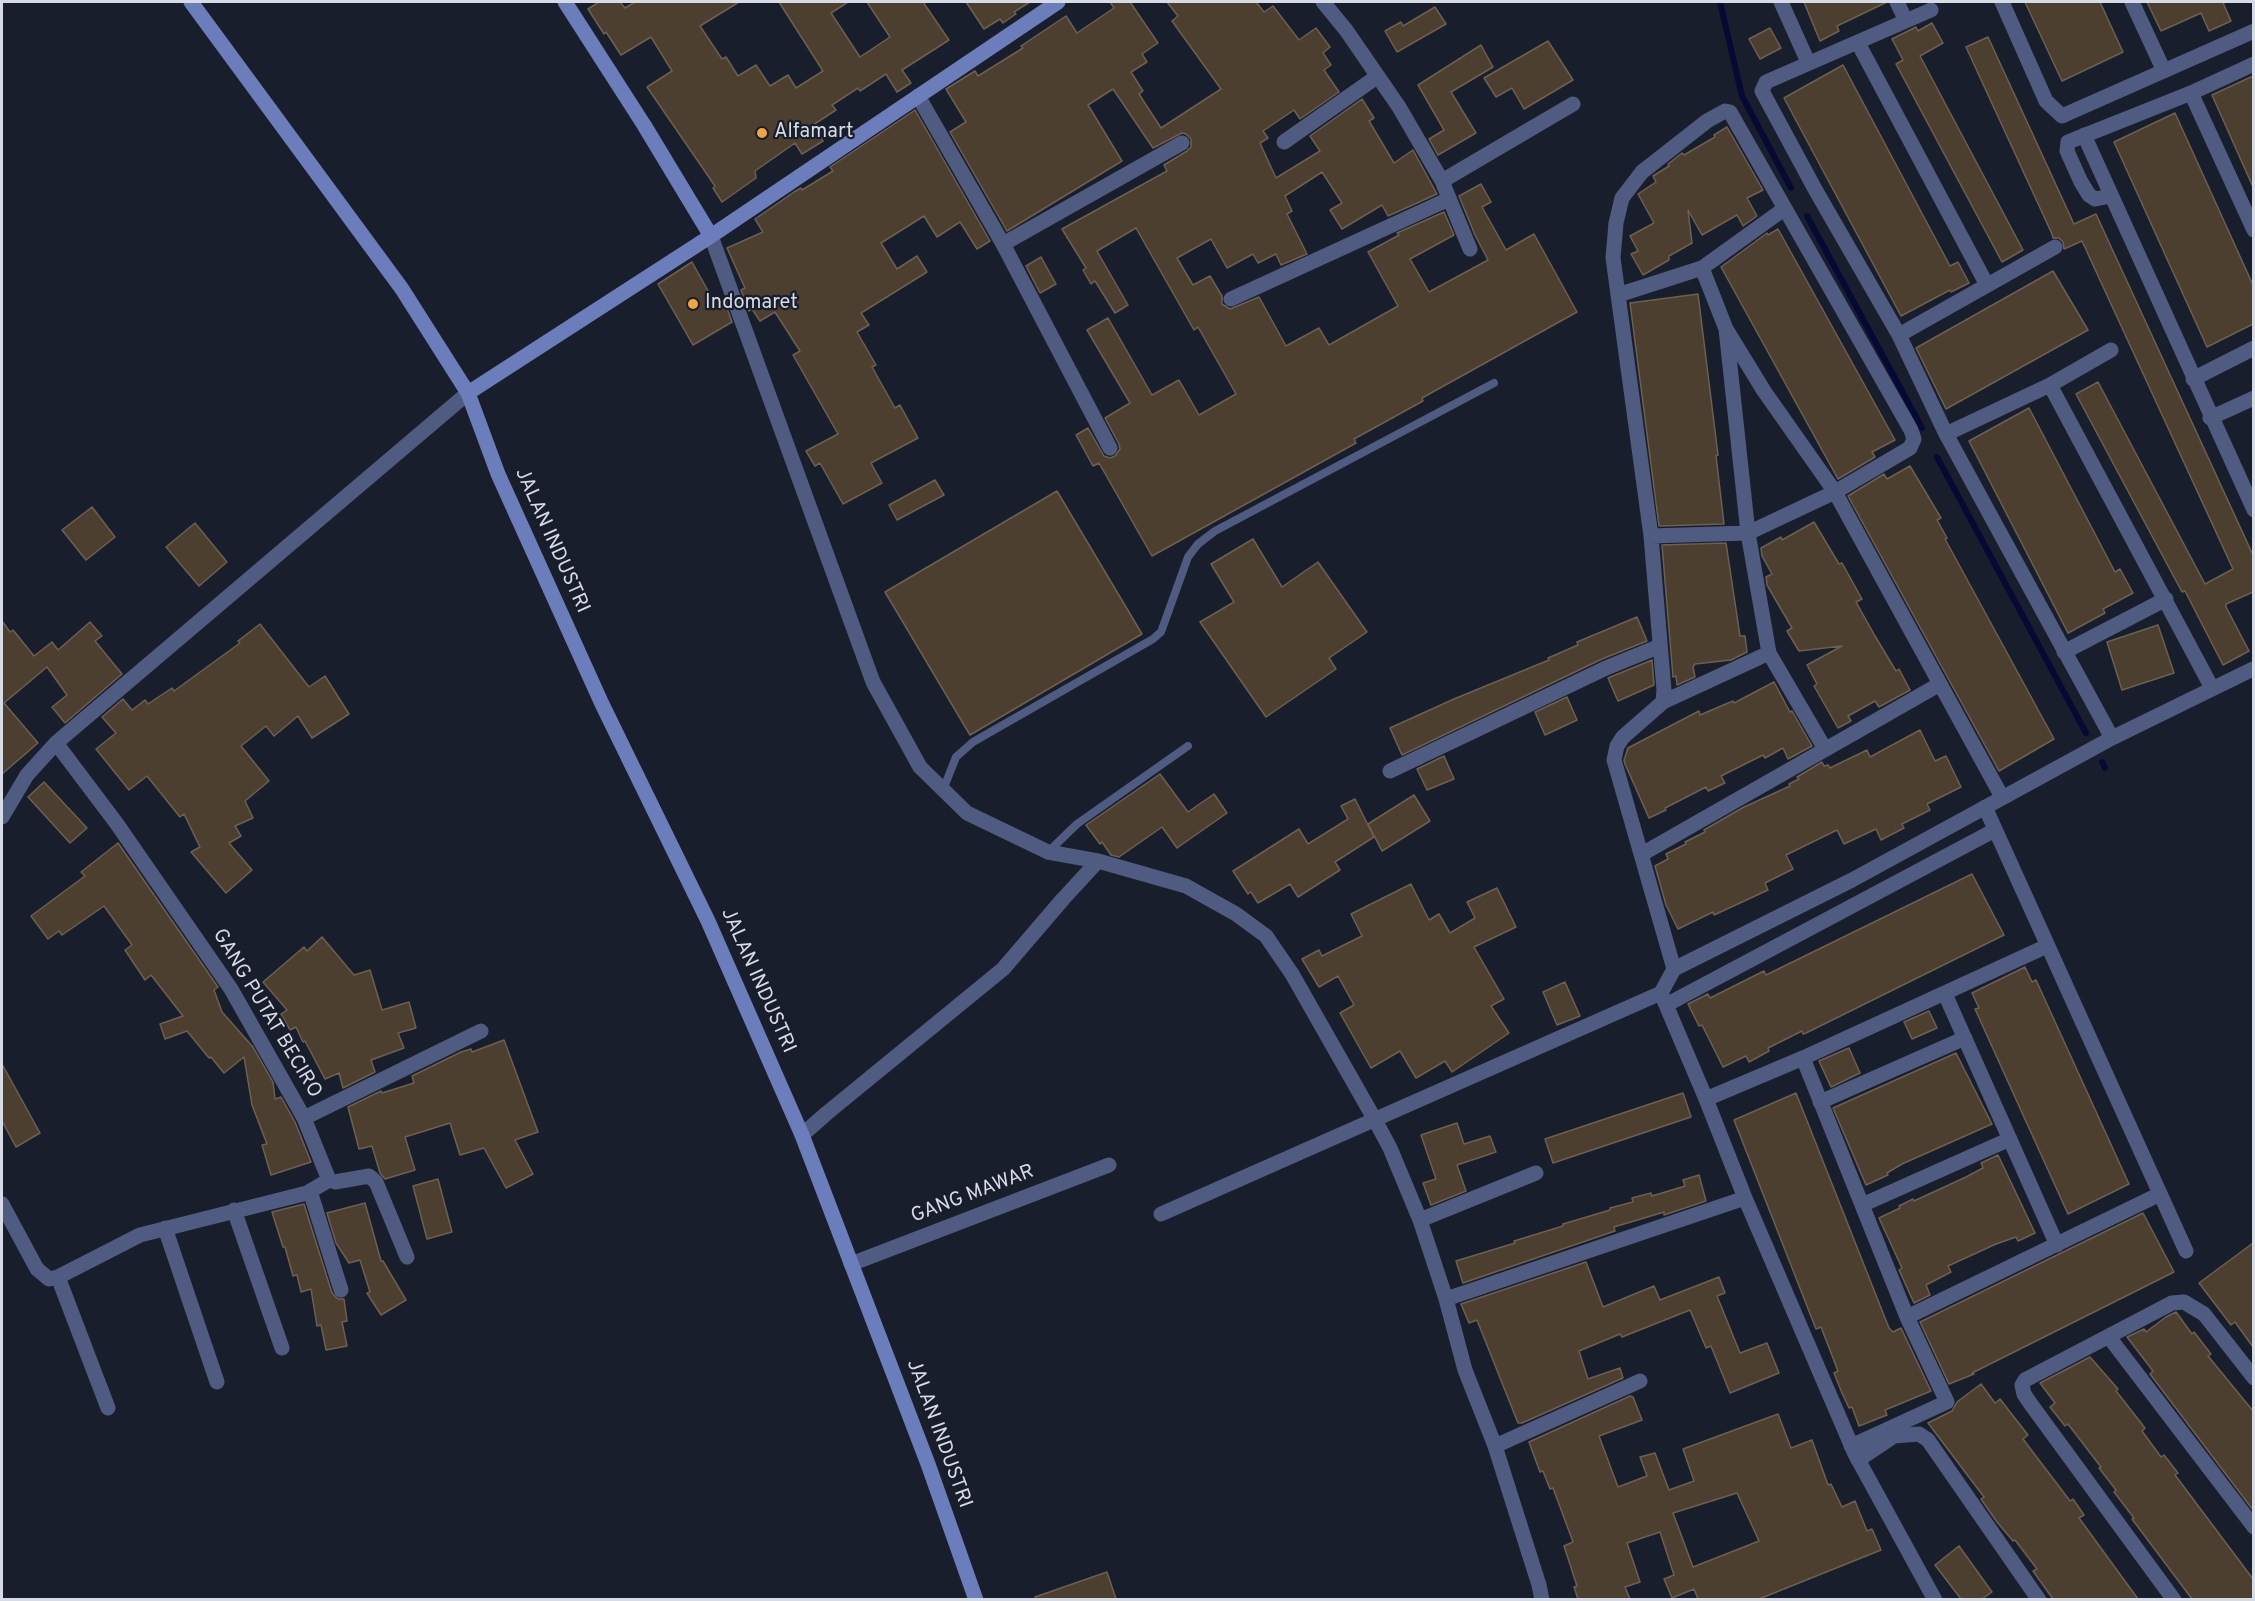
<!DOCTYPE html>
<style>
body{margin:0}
#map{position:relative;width:2255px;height:1601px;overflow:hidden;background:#191e2d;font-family:Overpass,sans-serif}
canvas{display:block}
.frame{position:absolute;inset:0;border:3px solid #d7dbe5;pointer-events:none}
</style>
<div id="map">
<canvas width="2255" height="1601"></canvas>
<div class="frame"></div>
</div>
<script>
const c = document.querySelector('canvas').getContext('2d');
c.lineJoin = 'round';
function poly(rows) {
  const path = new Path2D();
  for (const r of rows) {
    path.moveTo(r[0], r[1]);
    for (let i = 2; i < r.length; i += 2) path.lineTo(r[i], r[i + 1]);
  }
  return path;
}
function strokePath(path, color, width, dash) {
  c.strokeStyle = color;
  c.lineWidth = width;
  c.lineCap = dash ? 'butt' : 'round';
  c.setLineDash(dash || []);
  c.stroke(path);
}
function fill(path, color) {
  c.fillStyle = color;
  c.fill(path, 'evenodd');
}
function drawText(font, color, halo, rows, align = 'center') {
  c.font = font + ' Overpass,sans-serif';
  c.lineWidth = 4.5;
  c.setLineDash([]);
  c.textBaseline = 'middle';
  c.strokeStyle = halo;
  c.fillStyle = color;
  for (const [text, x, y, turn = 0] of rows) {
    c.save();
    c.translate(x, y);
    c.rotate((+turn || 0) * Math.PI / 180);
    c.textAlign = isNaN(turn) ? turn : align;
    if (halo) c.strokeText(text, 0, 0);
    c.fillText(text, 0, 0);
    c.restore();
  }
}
strokePath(poly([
 [1720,2,1742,96,1791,188],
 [1807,216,1922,428],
 [1937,457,2086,733],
 [2102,762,2105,768]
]), '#060933', 6);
const building = poly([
 [599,2,620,2,625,8,635,2,739,2,700,26,722,59,726,57,738,76,756,65,770,86,788,75,796,88,823,71,779,2,848,2,831,13,860,57,890,37,867,2,923,2,949,40,902,70,911,83,897,92,886,74,860,91,858,88,832,105,836,110,813,125,823,141,802,154,795,143,755,171,756,178,722,202,713,188,715,186,647,87,672,71,651,37,621,55,606,32,604,34,588,9,599,2],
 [966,2,1030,2,1014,12,1016,14,1003,23,1000,19,984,29,966,2],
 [1110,2,1130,2,1158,43,1142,54,1147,62,1131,72,1143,91,1139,94,1161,128,1221,89,1172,21,1178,16,1167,2,1256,2,1264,12,1273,6,1299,40,1316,28,1330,47,1323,53,1331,65,1324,70,1339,92,1300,119,1294,110,1263,131,1268,138,1260,143,1276,178,1320,151,1310,136,1362,99,1374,118,1369,121,1394,163,1413,150,1437,194,1388,216,1382,205,1342,229,1330,210,1342,203,1322,172,1285,196,1292,211,1287,214,1307,254,1281,265,1276,254,1258,263,1253,254,1227,268,1211,239,1177,258,1193,285,1210,276,1222,296,1222,304,1230,309,1259,297,1286,346,1319,328,1329,345,1398,306,1368,252,1399,235,1397,233,1444,212,1454,235,1410,259,1429,292,1488,260,1475,235,1459,196,1481,184,1491,202,1482,207,1506,250,1534,234,1577,312,1422,398,1423,401,1354,439,1356,443,1152,556,1099,463,1093,466,1076,435,1088,428,1104,456,1110,458,1115,456,1120,449,1119,444,1105,418,1130,403,1087,330,1108,318,1152,395,1179,380,1199,415,1236,394,1198,327,1194,330,1136,228,1097,251,1128,305,1115,313,1095,281,1091,284,1083,270,1086,268,1062,229,1167,171,1164,165,1187,151,1191,147,1191,139,1186,134,1182,133,1153,148,1113,89,1088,105,1122,161,1007,231,950,132,966,122,946,89,975,71,978,76,1023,48,1021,46,1066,16,1077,33,1114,8,1110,2],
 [1804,2,1887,2,1837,26,1839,31,1820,41,1804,2],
 [2025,2,2100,2,2123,52,2062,81,2025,2],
 [2147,2,2227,2,2223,3,2231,21,2209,31,2201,13,2161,31,2147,2],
 [1435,7,1446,24,1397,52,1385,31,1401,22,1403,26,1435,7],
 [1932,23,1943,43,1920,56,2023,250,2002,262,1896,64,1903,60,1892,39,1916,27,1918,31,1932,23],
 [1770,28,1781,48,1760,59,1749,39,1770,28],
 [1988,37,2074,224,2096,214,2253,555,2253,592,2226,604,2226,607,2249,651,2223,665,2185,591,2182,592,2076,394,2098,382,2205,584,2233,569,2082,241,2064,249,2063,242,2059,238,2053,238,2052,234,1966,47,1988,37],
 [1548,41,1573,80,1524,109,1512,88,1496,97,1484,78,1548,41],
 [1481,45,1493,67,1451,92,1476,133,1438,155,1429,139,1444,130,1418,85,1481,45],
 [1843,65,1950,266,1958,262,1969,283,1951,292,1950,290,1901,316,1784,98,1843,65],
 [2253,76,2253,187,2212,95,2253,76],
 [915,110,990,241,977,249,960,222,937,237,924,216,881,243,897,269,917,256,927,272,861,313,869,325,857,332,876,365,872,367,895,408,900,405,918,438,871,463,882,483,843,504,820,463,815,466,806,451,838,434,793,355,800,351,775,312,760,321,752,309,749,311,741,290,745,288,727,248,763,232,755,219,794,192,801,188,802,190,833,171,830,167,915,110],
 [2175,113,2253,285,2253,324,2207,347,2114,142,2175,113],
 [1727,127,1763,190,1747,198,1757,216,1743,226,1737,215,1702,235,1688,210,1692,243,1669,256,1669,260,1643,275,1631,254,1638,251,1630,236,1654,223,1638,194,1656,182,1653,176,1669,166,1668,164,1682,153,1684,155,1715,137,1714,135,1727,127],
 [1778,229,1895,440,1872,452,1875,457,1838,479,1721,267,1767,233,1768,235,1778,229],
 [1041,257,1056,284,1040,293,1026,266,1041,257],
 [692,262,716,305,724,300,732,322,693,345,658,284,692,262],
 [2053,271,2088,330,1946,409,1916,348,2053,271],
 [1698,294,1718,455,1716,456,1724,524,1659,526,1630,303,1698,294],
 [2029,408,2115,572,2120,569,2133,593,2103,609,2105,613,2068,633,1969,441,2029,408],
 [1910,466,1941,518,1937,520,1947,538,1945,539,2054,739,1999,771,1848,496,1884,474,1887,479,1910,466],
 [935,480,944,495,897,520,889,505,935,480],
 [1057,491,1142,634,970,735,885,592,1057,491],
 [92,507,115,537,86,560,62,530,92,507],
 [1814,522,1839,564,1842,563,1862,599,1856,602,1875,636,1896,671,1899,669,1910,690,1879,707,1875,701,1848,716,1851,721,1838,728,1814,686,1817,684,1807,665,1842,646,1799,651,1787,631,1792,628,1767,585,1766,577,1772,574,1762,556,1761,548,1781,537,1782,540,1814,522],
 [195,523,227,562,199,586,166,547,195,523],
 [1253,539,1282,587,1318,562,1367,632,1329,658,1336,669,1266,717,1200,622,1234,602,1211,564,1253,539],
 [1726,543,1740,636,1745,636,1747,652,1731,660,1695,664,1693,667,1695,677,1677,685,1676,676,1673,677,1662,545,1726,543],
 [1637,617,1647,641,1602,659,1402,755,1390,728,1454,699,1549,660,1548,658,1578,645,1577,642,1637,617],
 [2,621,10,632,13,630,34,656,52,642,58,650,90,622,102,636,95,641,122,674,65,723,52,707,67,695,47,667,4,703,38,743,2,774,2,621],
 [260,624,309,687,325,676,349,714,312,738,298,716,274,736,266,726,241,746,269,781,245,801,253,818,235,826,241,836,229,843,252,870,226,893,191,852,200,847,184,814,180,817,147,776,129,790,96,749,116,733,102,717,123,699,132,710,145,700,148,704,172,688,174,691,240,643,238,641,260,624],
 [2158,625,2174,673,2122,690,2107,642,2158,625],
 [1652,660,1654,685,1618,701,1608,678,1652,660],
 [1774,682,1790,712,1792,711,1812,746,1788,759,1783,748,1765,758,1763,755,1721,776,1725,783,1708,791,1706,787,1665,808,1666,810,1649,818,1625,764,1624,760,1628,748,1699,711,1700,715,1733,701,1734,703,1774,682],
 [1567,697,1577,720,1545,735,1535,712,1567,697],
 [1920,730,1935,761,1946,756,1961,787,1927,804,1930,810,1902,824,1904,828,1881,840,1876,829,1844,844,1837,830,1786,855,1793,869,1765,883,1768,890,1714,915,1713,912,1678,929,1666,905,1655,866,1668,859,1666,854,1686,844,1685,842,1705,832,1704,830,1742,808,1790,786,1789,784,1799,779,1797,777,1822,762,1824,766,1828,765,1830,768,1867,750,1870,757,1920,730],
 [1444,756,1454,779,1427,790,1417,769,1444,756],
 [1160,774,1188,812,1214,794,1227,813,1177,848,1162,827,1119,857,1111,855,1102,842,1100,844,1086,825,1160,774],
 [44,782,87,828,70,843,28,797,44,782],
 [1414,795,1430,821,1382,851,1368,824,1414,795],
 [1355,799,1374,837,1335,862,1340,870,1298,897,1290,884,1258,903,1251,892,1248,894,1233,871,1299,829,1308,844,1348,819,1341,806,1355,799],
 [118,843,218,987,214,990,222,1012,253,1047,273,1082,275,1099,281,1097,295,1122,311,1162,271,1175,262,1145,267,1144,252,1105,244,1057,224,1073,211,1057,209,1058,187,1031,165,1039,160,1024,183,1016,151,975,145,980,125,950,132,945,104,906,62,935,59,931,48,939,31,916,85,876,81,872,118,843],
 [1972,874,2004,935,1806,1033,1803,1034,1802,1031,1768,1048,1769,1051,1749,1062,1746,1056,1723,1067,1702,1025,1699,1026,1688,1004,1708,994,1710,998,1764,971,1766,975,1972,874],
 [1411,884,1429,920,1439,914,1450,933,1475,918,1467,902,1497,888,1516,927,1474,947,1504,999,1491,1006,1509,1033,1452,1072,1445,1061,1416,1078,1400,1051,1371,1068,1340,1013,1354,1005,1338,976,1319,987,1302,959,1319,950,1322,956,1362,936,1351,914,1411,884],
 [322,937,354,975,370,970,382,1010,409,1002,416,1028,398,1033,404,1048,371,1060,375,1072,343,1088,339,1073,325,1079,305,1041,303,1042,296,1027,290,1030,281,1014,287,1010,263,982,304,947,307,951,322,937],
 [2025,967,2032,982,2036,980,2129,1184,2068,1214,1975,1009,1979,1008,1972,993,2025,967],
 [1565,982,1580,1016,1557,1025,1543,992,1565,982],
 [1929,1011,1937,1028,1912,1039,1904,1022,1929,1011],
 [504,1040,538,1132,515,1140,533,1174,506,1188,484,1148,460,1155,450,1123,405,1137,415,1170,385,1179,380,1173,372,1146,359,1149,348,1107,381,1091,382,1093,414,1083,412,1076,461,1052,471,1049,472,1052,504,1040],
 [1849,1048,1860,1073,1831,1087,1819,1061,1849,1048],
 [1956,1053,1992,1124,1902,1164,1887,1173,1888,1175,1866,1185,1833,1108,1956,1053],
 [2,1064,40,1133,16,1147,2,1121,2,1064],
 [1683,1093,1691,1117,1553,1163,1545,1139,1683,1093],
 [1796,1093,1889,1328,1893,1332,1901,1328,1931,1391,1885,1410,1887,1415,1859,1426,1852,1407,1849,1408,1842,1393,1834,1373,1838,1371,1821,1327,1816,1329,1734,1120,1796,1093],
 [1457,1123,1464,1144,1490,1136,1496,1152,1457,1165,1466,1191,1431,1205,1423,1183,1436,1179,1421,1135,1457,1123],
 [1998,1155,2035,1233,2018,1241,2016,1237,1996,1244,1948,1266,1951,1272,1926,1285,1930,1295,1914,1303,1899,1270,1902,1268,1879,1218,1900,1208,1899,1206,1913,1199,1914,1201,1966,1177,1983,1168,1981,1163,1998,1155],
 [1699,1175,1706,1201,1664,1215,1664,1212,1614,1227,1615,1231,1463,1283,1456,1261,1515,1243,1514,1241,1563,1226,1563,1224,1610,1210,1610,1208,1633,1202,1632,1198,1651,1193,1652,1196,1685,1186,1683,1180,1699,1175],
 [438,1179,452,1232,427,1239,413,1186,438,1179],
 [365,1203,381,1261,383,1261,406,1300,381,1315,367,1293,370,1292,360,1260,349,1263,336,1243,327,1213,365,1203],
 [304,1204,332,1293,338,1299,344,1299,347,1321,342,1322,347,1346,326,1350,321,1325,317,1326,311,1289,301,1292,297,1275,293,1276,285,1247,283,1247,272,1212,304,1204],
 [2143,1213,2174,1272,1972,1373,1974,1374,1949,1384,1920,1322,2143,1213],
 [2253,1243,2253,1347,2235,1322,2231,1325,2199,1283,2253,1243],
 [1586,1262,1603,1307,1654,1286,1660,1300,1719,1277,1725,1293,1717,1296,1740,1353,1767,1343,1779,1373,1730,1393,1711,1346,1706,1348,1690,1310,1622,1337,1620,1334,1579,1351,1588,1379,1620,1368,1623,1378,1522,1423,1518,1423,1477,1320,1469,1323,1461,1304,1586,1262],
 [2176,1312,2192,1334,2194,1332,2211,1354,2208,1356,2253,1411,2253,1510,2150,1374,2153,1371,2127,1337,2144,1329,2146,1332,2166,1317,2176,1312],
 [2090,1357,2118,1389,2116,1391,2145,1428,2142,1431,2161,1457,2164,1455,2178,1473,2175,1475,2253,1579,2253,1599,2192,1599,2132,1519,2134,1518,2114,1492,2116,1490,2099,1468,2101,1467,2068,1424,2065,1426,2050,1407,2055,1403,2040,1383,2090,1357],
 [1981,1384,1995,1403,2000,1399,2028,1435,2023,1439,2070,1501,2073,1499,2084,1515,2079,1518,2138,1599,2053,1599,2033,1571,2037,1569,2015,1540,2013,1541,1997,1522,1981,1499,1984,1497,1928,1423,1952,1411,1957,1402,1981,1384],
 [1630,1396,1633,1397,1642,1420,1599,1436,1618,1487,1647,1476,1640,1457,1655,1453,1669,1490,1694,1481,1683,1449,1778,1414,1791,1448,1812,1440,1828,1485,1831,1484,1842,1507,1855,1501,1867,1531,1872,1529,1881,1550,1759,1599,1698,1599,1694,1589,1672,1598,1664,1579,1674,1575,1660,1532,1627,1543,1640,1582,1625,1587,1630,1599,1578,1599,1574,1587,1577,1586,1564,1546,1573,1542,1553,1488,1550,1489,1543,1471,1540,1472,1529,1442,1630,1396],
 [1737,1493,1759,1541,1693,1567,1673,1513,1737,1493],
 [1959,1546,1992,1592,1982,1599,1961,1599,1935,1565,1959,1546],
 [1107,1572,1116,1599,1036,1599,1035,1597,1107,1572]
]);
fill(building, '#4c3f30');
strokePath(building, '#6e6051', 1.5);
strokePath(poly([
 [943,790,956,757,973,742,1153,639,1161,632,1188,557,1198,544,1215,531,1494,383],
 [1048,852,1077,824,1188,746]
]), '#505b82', 8);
strokePath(poly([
 [1323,2,1346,30,1399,107,1442,181,1470,249],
 [1781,2,1808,62],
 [1897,2,1906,21],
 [2002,2,2046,101,2062,116,2254,31],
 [2132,2,2164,71],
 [1931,10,1766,82,1762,91,1816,191,1899,335,1946,434,2112,738],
 [1858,43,1987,285],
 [2191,93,2254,230],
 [918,96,1003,244,1110,448],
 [2084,135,2254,510],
 [1284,142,1378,76],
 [1442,181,1573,104],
 [2111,196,2095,199,2089,195,2081,182,2067,151,2068,142,2191,93,2254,64],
 [711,236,873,682,920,767,967,813,1048,852,1098,861,1186,886,1236,914,1266,936,1292,974,1375,1120,1390,1148,1420,1220,1446,1299,1465,1370,1495,1446,1539,1585,1542,1600],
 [1003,244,1182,143],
 [1702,268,1726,329],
 [1618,295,1702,268,1784,209],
 [1231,299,1449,199],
 [1899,335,2055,247],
 [2193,379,2254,348],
 [2050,385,2212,688],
 [2210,418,2254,398],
 [1946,434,2050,385,2111,350],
 [1651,536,1748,533,1835,492,1910,448,1914,439,1911,430,1730,112,1725,111,1707,121,1642,172,1622,198,1616,223,1613,258,1651,536,1664,690,1663,702,1623,737,1617,746,1614,760,1674,969],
 [2064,652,2166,599],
 [1663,702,1769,653],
 [56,743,117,824,231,989,304,1118,329,1180,335,1182,369,1176,376,1182,407,1257],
 [1825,749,1769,653,1748,533,1726,329,1764,391,1835,492,2002,797],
 [1390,771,1606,668,1660,646],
 [1985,807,2186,1251],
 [2,817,27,775,56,743,468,393],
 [1642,854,1940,684],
 [1661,993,1706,1099,1745,1198,1855,1454,1935,1600],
 [1945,994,2057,1245],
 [1666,1005,1995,830],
 [1803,1058,1907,1317,1947,1402,1851,1446],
 [1706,1099,1803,1058,2047,946],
 [1820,1102,1965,1038],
 [304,1118,481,1031],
 [802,1135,827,1113,1003,969,1063,899,1098,861],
 [310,1191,341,1290],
 [2,1204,37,1269,49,1279,58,1277,140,1235,307,1193,329,1180],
 [1862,1205,2010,1139],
 [234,1210,282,1348],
 [1161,1214,1661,993,1674,969,1852,880,2112,738,2253,669],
 [1420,1220,1536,1173],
 [165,1228,217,1382],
 [851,1264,1109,1165],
 [58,1277,108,1408],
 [1446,1299,1745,1198],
 [1907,1317,2160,1194],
 [2109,1337,2254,1527],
 [1495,1446,1640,1381],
 [1858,1460,1894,1436,1919,1434,1928,1440,2039,1600],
 [2174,1600,2030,1403,2024,1394,2022,1385,2025,1380,2172,1303,2184,1302,2204,1314,2254,1378]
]), '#505b82', 15);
strokePath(poly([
 [191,2,402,289,468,393,498,474,602,704,708,921,802,1135,928,1464,976,1600],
 [565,2,644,125,711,236],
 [468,393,711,236,1058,2]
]), '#6c7dbb', 15);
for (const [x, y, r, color] of [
 [762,133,6,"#f1a540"],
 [693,304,6,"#f1a540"]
]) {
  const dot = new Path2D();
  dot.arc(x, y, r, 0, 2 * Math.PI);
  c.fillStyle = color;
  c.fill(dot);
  strokePath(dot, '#191e2d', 2);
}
drawText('20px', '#d7dbe5', '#191e2d', [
 ["Alfamart",774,133],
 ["Indomaret",705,304]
], 'left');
drawText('20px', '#d7dbe5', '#191e2d', [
 ["JALAN INDUSTRI",551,541,66],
 ["JALAN INDUSTRI",757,981,66],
 ["GANG PUTAT BECIRO",266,1014,59],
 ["GANG MAWAR",973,1195,-21],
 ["JALAN INDUSTRI",938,1434,70]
]);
</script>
